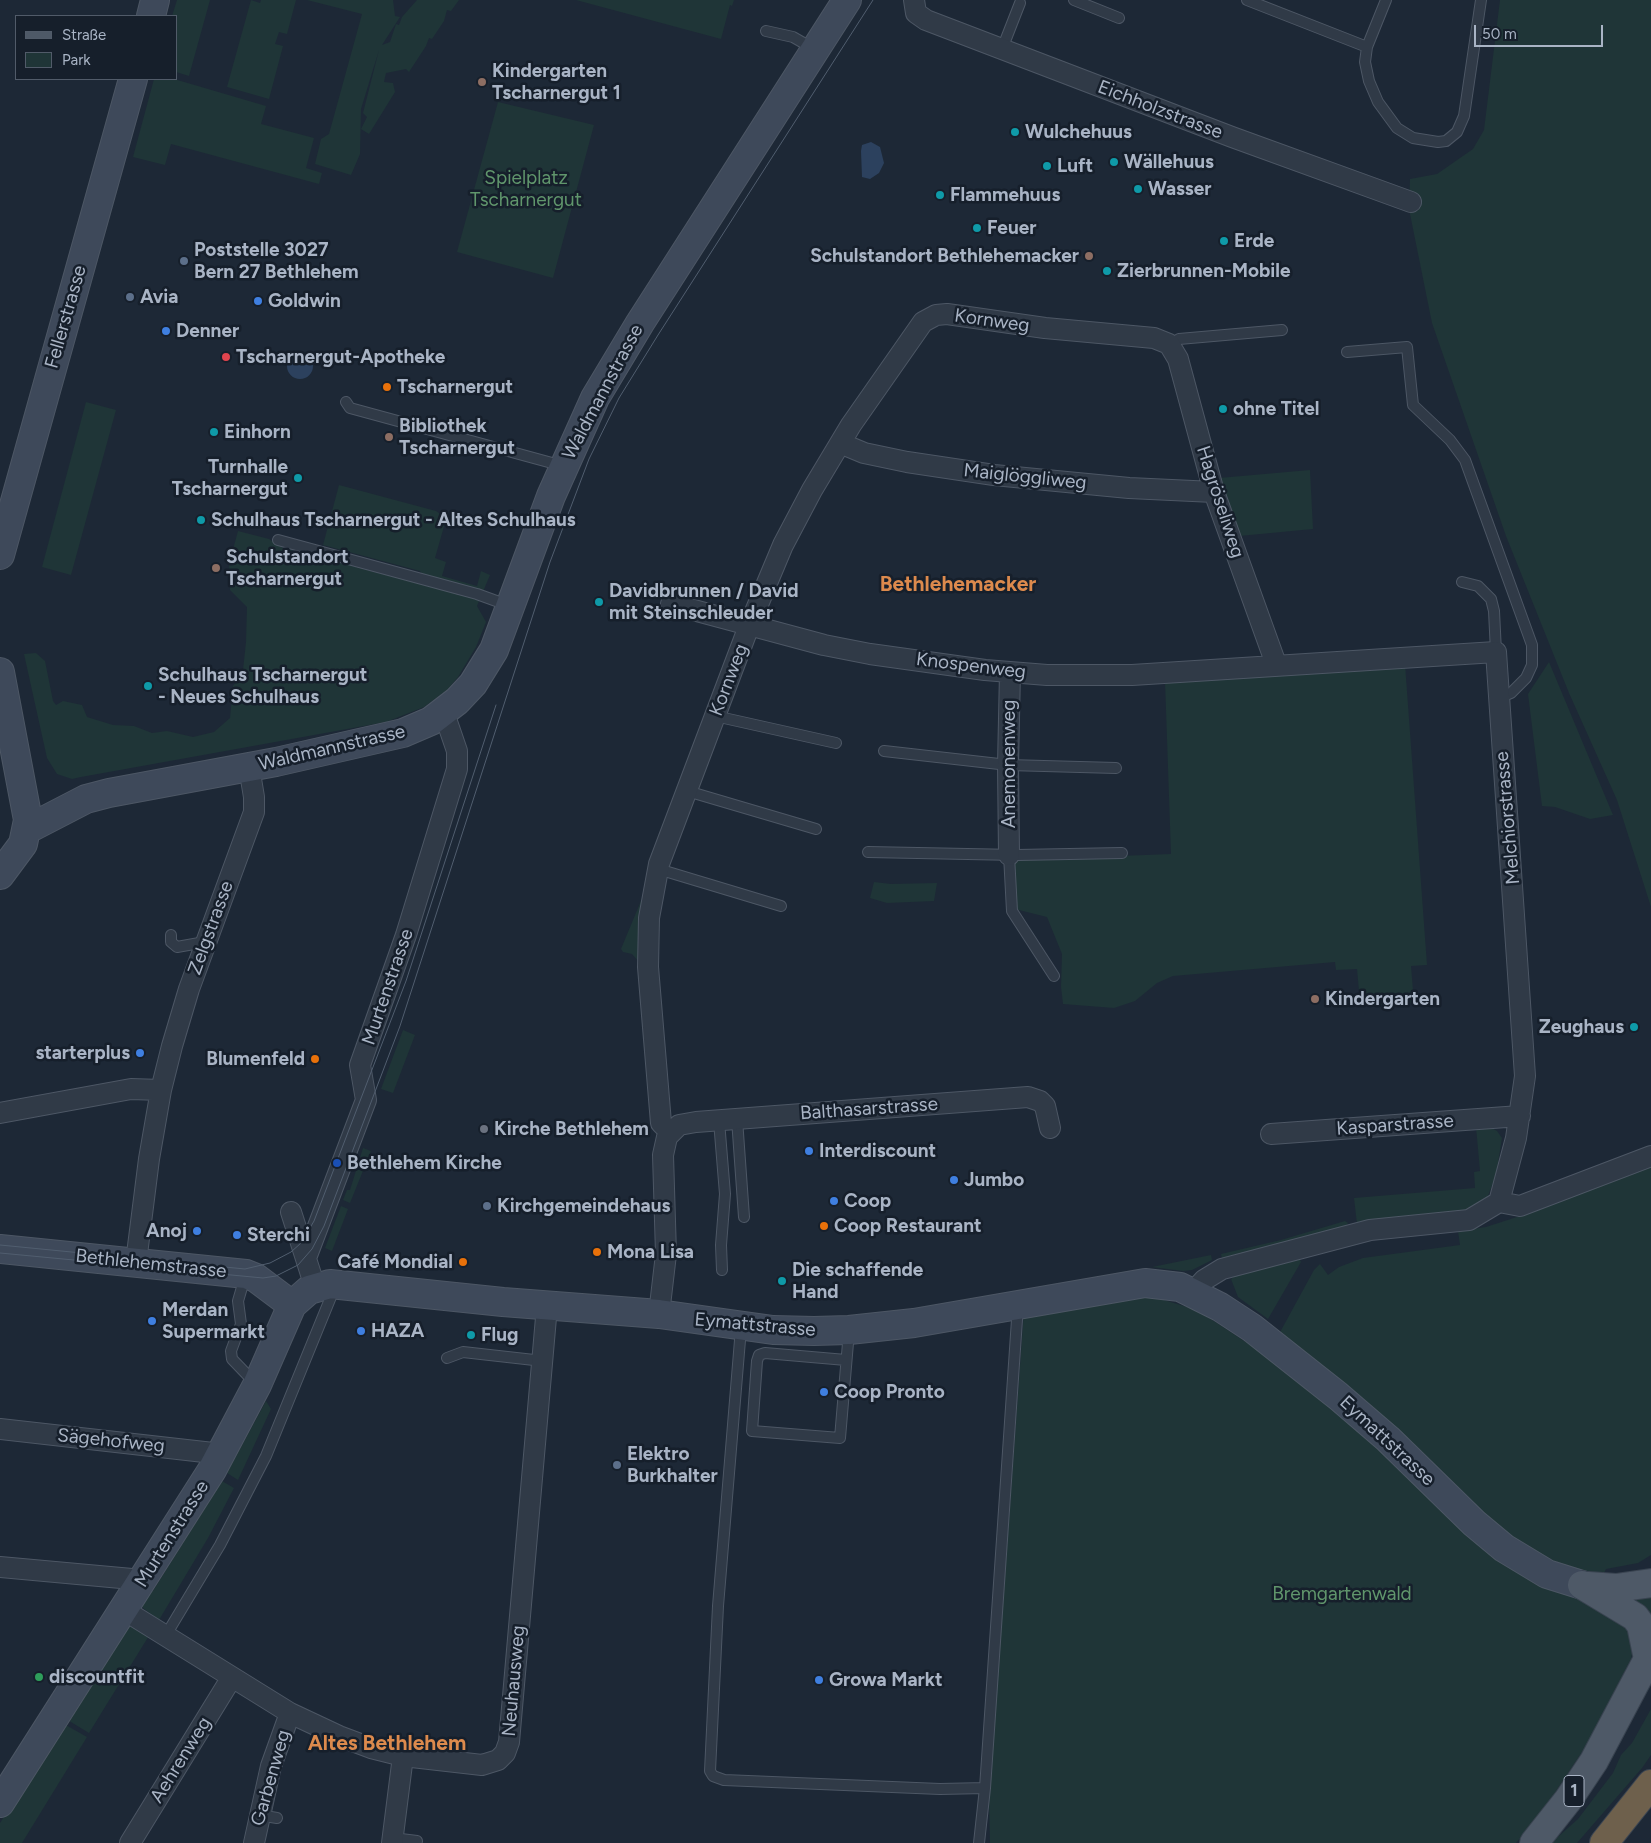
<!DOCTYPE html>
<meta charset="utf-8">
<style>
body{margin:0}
#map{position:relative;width:1651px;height:1843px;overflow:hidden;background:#1d2836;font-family:Figtree,sans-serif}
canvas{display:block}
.legend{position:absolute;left:15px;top:15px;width:162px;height:65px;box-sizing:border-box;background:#161f2b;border:1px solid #515b69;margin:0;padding:6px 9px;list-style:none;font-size:15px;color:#a9b4c5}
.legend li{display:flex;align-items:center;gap:10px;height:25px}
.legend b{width:25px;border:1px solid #515b69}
.scale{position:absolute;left:1474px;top:25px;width:129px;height:22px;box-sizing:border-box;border:2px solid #a9b4c5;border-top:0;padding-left:6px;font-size:15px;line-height:18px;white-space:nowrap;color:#a9b4c5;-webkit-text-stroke:4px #161f2b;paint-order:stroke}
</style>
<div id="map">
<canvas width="1651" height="1843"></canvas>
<ul class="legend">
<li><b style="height:6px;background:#4e5967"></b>Straße</li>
<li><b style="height:14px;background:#1f3537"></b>Park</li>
</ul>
<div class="scale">50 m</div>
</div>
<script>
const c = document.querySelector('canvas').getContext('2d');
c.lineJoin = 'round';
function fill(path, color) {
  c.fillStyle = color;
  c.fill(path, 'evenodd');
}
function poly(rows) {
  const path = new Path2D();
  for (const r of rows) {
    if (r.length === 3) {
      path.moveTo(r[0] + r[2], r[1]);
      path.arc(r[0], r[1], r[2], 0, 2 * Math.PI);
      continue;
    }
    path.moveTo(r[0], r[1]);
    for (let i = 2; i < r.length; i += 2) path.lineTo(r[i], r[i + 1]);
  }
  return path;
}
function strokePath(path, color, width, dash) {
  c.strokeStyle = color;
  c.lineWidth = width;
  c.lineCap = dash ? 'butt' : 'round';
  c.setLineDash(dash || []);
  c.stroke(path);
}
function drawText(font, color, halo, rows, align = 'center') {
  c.font = font + ' Figtree,sans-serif';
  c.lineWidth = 5;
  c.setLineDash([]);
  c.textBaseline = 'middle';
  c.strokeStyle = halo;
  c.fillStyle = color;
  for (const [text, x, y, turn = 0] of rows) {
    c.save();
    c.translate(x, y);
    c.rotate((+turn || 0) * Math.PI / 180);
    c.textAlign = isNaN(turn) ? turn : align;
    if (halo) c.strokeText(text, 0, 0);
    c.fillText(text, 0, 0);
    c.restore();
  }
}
fill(poly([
 [177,0,210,0,189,76,176,72,176,16,172,16],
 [251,0,260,3,261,0,296,0,287,34,279,32,275,44,283,46,269,99,227,87],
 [307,0,393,0,395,16,400,17,382,45,390,42,396,24,399,25,402,17,417,0,459,0,451,11,447,10,444,21,432,39,429,38,426,46,409,72,406,69,386,73,384,82,393,83,395,92,369,134,361,129,367,117,363,113,379,50,361,109,360,154,351,175,315,164,321,139,329,134,362,14],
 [576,0,734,0,732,6,730,5,721,39],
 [1500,0,1651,0,1651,907,1617,800,1569,693,1506,536,1432,323,1409,209,1410,179,1437,174,1473,149,1484,130],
 [154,79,174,79,266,106,261,124,314,138,306,168,322,173,319,184,171,144,165,165,133,157],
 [498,102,594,125,553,278,457,252],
 [86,402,116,410,71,575,42,567],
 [1310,470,1313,529,1239,536,1219,478],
 [339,485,436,511,443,516,445,523,435,558,446,562,442,576,477,586,481,571,490,575,477,606,486,622,476,647,458,677,447,690,424,707,386,722,81,777,72,779,57,774,47,758,24,654,36,653,45,661,53,701,56,705,63,701,82,705,87,717,113,725,134,726,152,733,167,731,193,737,214,732,230,718,233,686,243,670,246,642,247,607,230,590,229,564,238,531,269,539,289,552,290,550,428,586,420,571,323,545],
 [1549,662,1613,815,1590,819,1555,807,1542,806,1528,694],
 [1405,664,1427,965,1411,966,1414,1003,1365,1006,1360,1002,1357,969,1336,970,1335,962,1173,976,1157,983,1135,1001,1114,1008,1063,1004,1061,987,1062,954,1047,917,1015,909,1013,860,1171,854,1165,681],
 [874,882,891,884,937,883,934,901,887,903,870,898],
 [643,896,639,962,632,954,623,952,621,949],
 [403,1030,415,1035,393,1093,381,1089],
 [1488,1126,1497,1131,1502,1138,1496,1175,1486,1201,1474,1209,1357,1224,1354,1198,1475,1188,1474,1172,1480,1171,1476,1127],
 [363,1148,371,1151,350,1203,343,1200,347,1190,350,1190],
 [1651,1166,1651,1555,1638,1563,1606,1569,1591,1601,1621,1615,1635,1639,1631,1659,1586,1746,1540,1815,1516,1843,990,1843,989,1797,1024,1311,1140,1296,1154,1297,1197,1310,1267,1356,1314,1270,1320,1264,1328,1275,1339,1267,1363,1258,1460,1245,1458,1231,1486,1227,1517,1217],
 [341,1206,348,1209,332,1251,325,1248],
 [1345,1221,1348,1223,1346,1226,1281,1244,1222,1258,1221,1254,1281,1240],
 [1211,1255,1212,1260,1192,1270,1183,1271,1152,1267],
 [1299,1258,1301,1262,1268,1319,1238,1297,1231,1279,1235,1276],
 [266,1401,271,1409,238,1480,227,1473],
 [222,1481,234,1488,208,1538,159,1620,143,1608,142,1604,149,1589,153,1591],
 [1651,1594,1651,1619,1631,1600],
 [133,1626,150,1634,89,1733,66,1719,126,1627],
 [1651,1709,1651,1755,1642,1768,1577,1843,1551,1843,1578,1819,1613,1773,1621,1755,1632,1743],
 [64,1724,87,1737,22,1843,0,1843,0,1823]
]), '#1f3537');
fill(poly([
 [871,142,880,147,884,163,879,173,870,179,862,177,861,151,862,145],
 [300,366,13]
]), '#2c415e');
const lane = poly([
 [1074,0,1119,18],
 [1247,0,1367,47],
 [1386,0,1367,47,1365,62,1369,81,1378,102,1397,128,1413,138,1438,142,1446,141,1457,132,1464,116,1481,0],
 [766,31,793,37,814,49],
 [1002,49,1020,3],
 [1170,346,1179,339,1282,330],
 [1347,352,1407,347,1413,405,1450,440,1465,460,1532,645,1532,665,1526,678,1511,693,1499,698],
 [346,402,350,408,563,466],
 [278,540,477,594,510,606],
 [1462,582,1478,586,1491,599,1494,611,1496,652],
 [715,716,836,743],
 [884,751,1008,765,1116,768],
 [687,791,816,829],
 [868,852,1017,855,1122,853],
 [1009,855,1012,911,1054,976],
 [658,869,781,906],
 [171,935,171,942,177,947,205,942],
 [737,1119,744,1217],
 [719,1121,725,1194,721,1245,722,1270],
 [245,1277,238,1301,241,1324,231,1351,232,1359,256,1384],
 [741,1328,718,1606,710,1771,713,1776,724,1780,940,1789,985,1788],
 [447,1358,463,1352,543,1361],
 [846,1360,765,1353,759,1355,757,1361,752,1431,840,1438,849,1331],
 [166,1635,220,1545,266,1456,335,1287],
 [259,1815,277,1818],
 [393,1838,417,1841],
 [979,1843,985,1788,1018,1305]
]);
const street = poly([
 [914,0,916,13,926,20,1232,137,1411,202],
 [840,443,864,453,907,462,994,475,1129,488,1214,492],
 [671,604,824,645,870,654,985,670,1047,675,1132,675,1496,652,1525,1076,1516,1138,1499,1202],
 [1009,855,1008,765,1010,672],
 [0,1113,131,1089,161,1090],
 [670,1132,661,1123,648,967,649,918,659,864,749,626,783,545,812,490,851,425,923,322,936,315,947,314,1045,328,1154,338,1169,344,1178,359,1214,492,1276,664],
 [1271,1134,1520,1116],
 [291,1212,315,1287],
 [306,1258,366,1100,360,1065,406,935,457,769,457,751,444,713],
 [136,1262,149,1159,161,1090,172,1046,189,989,254,812,254,797,249,767],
 [1193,1292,1204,1280,1222,1269,1370,1230,1469,1220,1499,1202,1520,1206,1651,1156],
 [659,1314,666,1254,663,1155,667,1137,679,1125,696,1122,1028,1097,1040,1101,1045,1106,1050,1128],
 [0,1429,222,1454],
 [0,1567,143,1580],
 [124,1610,290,1713,339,1736,371,1748,403,1756,482,1765,498,1760,505,1753,509,1742,547,1306],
 [130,1843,232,1677],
 [254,1843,271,1766,290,1713],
 [392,1843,403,1756]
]);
const secondary = poly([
 [151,16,155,0],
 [0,555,133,79],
 [0,672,28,820,23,844,0,875],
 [28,829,86,799,109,793,276,762,403,733,431,721,457,701,473,684,494,650,551,496,595,398,640,323,847,0],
 [0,1249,246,1274,256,1278,292,1305],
 [0,1803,212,1470,257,1385,292,1305,309,1290,330,1284,503,1302,659,1314,773,1330,814,1331,849,1330,914,1323,1145,1283,1180,1287,1220,1307,1252,1328,1338,1396,1388,1439,1474,1523,1504,1548,1547,1574,1582,1585]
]);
const primary = poly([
 [1582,1585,1635,1617,1641,1625,1648,1659],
 [1588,1586,1616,1588,1651,1583],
 [1534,1843,1568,1800,1594,1761,1651,1653]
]);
const highway = poly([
 [1604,1843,1651,1784]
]);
strokePath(lane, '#4d5765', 12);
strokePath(street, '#4d5765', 22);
strokePath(secondary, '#4d5765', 30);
strokePath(primary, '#394350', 30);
strokePath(highway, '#3b4451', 30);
strokePath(lane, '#303a47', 10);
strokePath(street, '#303a47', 20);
strokePath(secondary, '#3e495a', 28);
strokePath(primary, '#4e5967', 28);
strokePath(highway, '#6e604c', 28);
strokePath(poly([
 [0,1245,245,1269,270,1263,291,1252,301,1243,314,1221,406,981,496,705],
 [0,1253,263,1278,276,1276,298,1265,312,1249,324,1226,400,1026,550,562,589,459,619,398,658,335,873,0]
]), '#515e6f', 1);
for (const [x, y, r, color] of [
 [482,82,5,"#8d6e63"],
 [1015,132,5,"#0f9aa8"],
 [1114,162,5,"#0f9aa8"],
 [1047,166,5,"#0f9aa8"],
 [1138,189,5,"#0f9aa8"],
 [940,195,5,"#0f9aa8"],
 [977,228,5,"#0f9aa8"],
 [1224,241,5,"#0f9aa8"],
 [1089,256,5,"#8d6e63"],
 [184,261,5,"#5c6f8a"],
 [1107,271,5,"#0f9aa8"],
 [130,297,5,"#5c6f8a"],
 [258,301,5,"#3f7fe0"],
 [166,331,5,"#3f7fe0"],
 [226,357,5,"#e0444e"],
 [387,387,5,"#e8710a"],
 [1223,409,5,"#0f9aa8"],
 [214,432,5,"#0f9aa8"],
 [389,437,5,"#8d6e63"],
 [298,478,5,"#0f9aa8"],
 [201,520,5,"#0f9aa8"],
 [216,568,5,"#8d6e63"],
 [599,602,5,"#0f9aa8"],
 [148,686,5,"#0f9aa8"],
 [1315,999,5,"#8d6e63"],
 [1634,1027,5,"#0f9aa8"],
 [140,1053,5,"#3f7fe0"],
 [315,1059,5,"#e8710a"],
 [484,1129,5,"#6b7280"],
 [809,1151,5,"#3f7fe0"],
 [337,1163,5,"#1a4fb4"],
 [954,1180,5,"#3f7fe0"],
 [834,1201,5,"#3f7fe0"],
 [487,1206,5,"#5c6f8a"],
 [824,1226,5,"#e8710a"],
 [197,1231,5,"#3f7fe0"],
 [237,1235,5,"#3f7fe0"],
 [597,1252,5,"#e8710a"],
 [463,1262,5,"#e8710a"],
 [782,1281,5,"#0f9aa8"],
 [152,1321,5,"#3f7fe0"],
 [361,1331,5,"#3f7fe0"],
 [471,1335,5,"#0f9aa8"],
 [824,1392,5,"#3f7fe0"],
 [617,1465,5,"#5c6f8a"],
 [39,1677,5,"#2e9e5b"],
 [819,1680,5,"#3f7fe0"]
]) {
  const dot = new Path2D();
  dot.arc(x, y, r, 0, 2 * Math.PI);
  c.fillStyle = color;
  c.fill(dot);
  strokePath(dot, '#161f2b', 2);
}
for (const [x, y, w] of [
 [1574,1791,20]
]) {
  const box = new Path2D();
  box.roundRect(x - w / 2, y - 15.5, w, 31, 4);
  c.fillStyle = '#161f2b';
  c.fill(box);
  strokePath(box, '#a9b4c5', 1);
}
drawText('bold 18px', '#a9b4c5', null, [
 ["1",1574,1791]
]);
drawText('bold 19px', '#a9b4c5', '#161f2b', [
 ["Kindergarten",492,71],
 ["Tscharnergut 1",492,93],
 ["Wulchehuus",1025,132],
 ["Wällehuus",1124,162],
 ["Luft",1057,166],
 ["Wasser",1148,189],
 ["Flammehuus",950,195],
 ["Feuer",987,228],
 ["Erde",1234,241],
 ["Poststelle 3027",194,250],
 ["Bern 27 Bethlehem",194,272],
 ["Schulstandort Bethlehemacker",1079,256,"right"],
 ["Zierbrunnen-Mobile",1117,271],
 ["Avia",140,297],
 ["Goldwin",268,301],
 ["Denner",176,331],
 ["Tscharnergut-Apotheke",236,357],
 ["Tscharnergut",397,387],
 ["ohne Titel",1233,409],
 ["Bibliothek",399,426],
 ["Tscharnergut",399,448],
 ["Einhorn",224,432],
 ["Turnhalle",288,467,"right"],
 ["Tscharnergut",288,489,"right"],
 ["Schulhaus Tscharnergut - Altes Schulhaus",211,520],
 ["Schulstandort",226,557],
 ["Tscharnergut",226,579],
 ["Davidbrunnen / David",609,591],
 ["mit Steinschleuder",609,613],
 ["Schulhaus Tscharnergut",158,675],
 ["- Neues Schulhaus",158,697],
 ["Kindergarten",1325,999],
 ["Zeughaus",1624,1027,"right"],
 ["starterplus",130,1053,"right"],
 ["Blumenfeld",305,1059,"right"],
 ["Kirche Bethlehem",494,1129],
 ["Interdiscount",819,1151],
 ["Bethlehem Kirche",347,1163],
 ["Jumbo",964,1180],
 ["Coop",844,1201],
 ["Kirchgemeindehaus",497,1206],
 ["Coop Restaurant",834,1226],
 ["Anoj",187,1231,"right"],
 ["Sterchi",247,1235],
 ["Mona Lisa",607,1252],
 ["Café Mondial",453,1262,"right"],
 ["Die schaffende",792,1270],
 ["Hand",792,1292],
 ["Merdan",162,1310],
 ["Supermarkt",162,1332],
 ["HAZA",371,1331],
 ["Flug",481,1335],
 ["Coop Pronto",834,1392],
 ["Elektro",627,1454],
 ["Burkhalter",627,1476],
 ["discountfit",49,1677],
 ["Growa Markt",829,1680]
], 'left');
drawText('19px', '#a9b4c5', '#161f2b', [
 ["Eichholzstrasse",1160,110,21],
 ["Fellerstrasse",66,317,-74],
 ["Kornweg",992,321,8],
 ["Waldmannstrasse",603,392,-62],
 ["Maiglöggliweg",1025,477,6],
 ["Hagröseliweg",1220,502,72],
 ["Knospenweg",971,666,7],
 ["Kornweg",729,680,-69],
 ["Waldmannstrasse",332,748,-13],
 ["Anemonenweg",1009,764,-90],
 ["Melchiorstrasse",1508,818,-95],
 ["Zelgstrasse",211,928,-70],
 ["Murtenstrasse",388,987,-71],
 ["Balthasarstrasse",869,1109,-4],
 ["Kasparstrasse",1395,1125,-4],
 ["Bethlehemstrasse",151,1264,6],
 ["Eymattstrasse",755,1325,5],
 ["Sägehofweg",111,1441,6],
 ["Eymattstrasse",1387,1441,43],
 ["Murtenstrasse",172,1534,-58],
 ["Neuhausweg",514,1681,-85],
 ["Aehrenweg",181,1760,-58],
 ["Garbenweg",271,1778,-74]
]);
drawText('19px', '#60966c', '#161f2b', [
 ["Spielplatz",526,178],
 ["Tscharnergut",526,200],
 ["Bremgartenwald",1342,1594]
]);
drawText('bold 21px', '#dc8a4d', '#161f2b', [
 ["Bethlehemacker",958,585],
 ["Altes Bethlehem",387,1744]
]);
</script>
